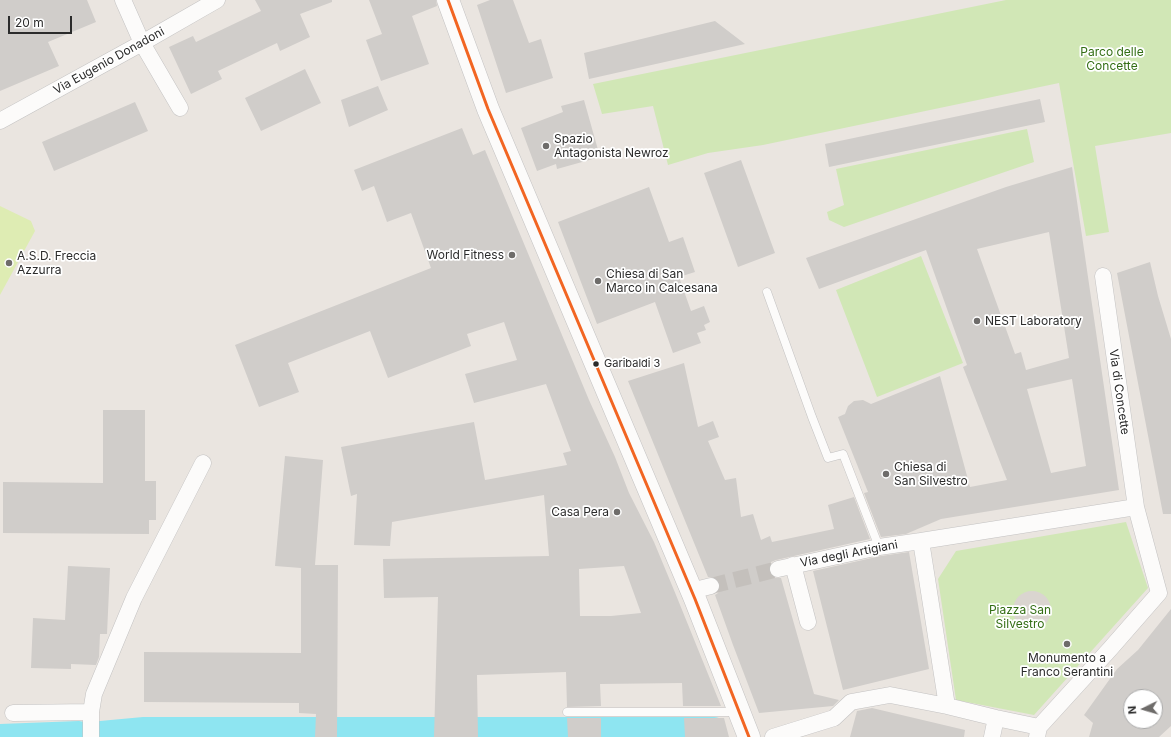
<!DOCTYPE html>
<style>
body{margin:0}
#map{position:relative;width:1171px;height:737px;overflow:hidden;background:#eae5e0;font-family:Inter,sans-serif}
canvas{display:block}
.north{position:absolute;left:1123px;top:689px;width:40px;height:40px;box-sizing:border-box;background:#fff;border:1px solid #aaa;border-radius:50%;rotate:265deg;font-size:11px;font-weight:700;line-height:16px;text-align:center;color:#2b2b2b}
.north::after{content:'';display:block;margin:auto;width:14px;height:18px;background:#6e6c6a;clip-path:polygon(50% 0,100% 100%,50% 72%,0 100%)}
.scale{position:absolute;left:8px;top:16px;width:64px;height:18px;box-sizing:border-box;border:2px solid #2b2b2b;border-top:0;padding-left:5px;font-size:12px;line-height:14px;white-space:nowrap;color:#2b2b2b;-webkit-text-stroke:3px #fff;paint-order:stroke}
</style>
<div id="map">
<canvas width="1171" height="737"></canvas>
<div class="north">N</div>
<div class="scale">20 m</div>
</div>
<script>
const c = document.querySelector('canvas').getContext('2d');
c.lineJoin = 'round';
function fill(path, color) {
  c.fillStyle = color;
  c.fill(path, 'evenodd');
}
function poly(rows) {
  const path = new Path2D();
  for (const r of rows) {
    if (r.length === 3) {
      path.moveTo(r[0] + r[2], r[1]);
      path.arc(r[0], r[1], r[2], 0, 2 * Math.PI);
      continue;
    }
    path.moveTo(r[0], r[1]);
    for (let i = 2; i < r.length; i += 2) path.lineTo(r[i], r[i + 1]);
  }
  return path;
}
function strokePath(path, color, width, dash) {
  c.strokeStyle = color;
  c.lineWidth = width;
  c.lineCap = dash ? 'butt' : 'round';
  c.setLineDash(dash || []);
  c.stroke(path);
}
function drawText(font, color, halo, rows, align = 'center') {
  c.font = font + ' Inter,sans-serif';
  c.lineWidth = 3.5;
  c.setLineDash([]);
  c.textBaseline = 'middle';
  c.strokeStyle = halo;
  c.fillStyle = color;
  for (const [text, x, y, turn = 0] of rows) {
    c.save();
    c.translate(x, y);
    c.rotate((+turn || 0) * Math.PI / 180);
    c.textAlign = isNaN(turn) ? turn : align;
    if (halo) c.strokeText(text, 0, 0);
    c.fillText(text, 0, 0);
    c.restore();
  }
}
fill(poly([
 [1006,0,1171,0,1171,133,1095,146,1109,232,1086,236,1059,83,763,145,708,153,668,165,653,106,602,114,593,84],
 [1027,129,1034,162,844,227,829,220,827,212,844,205,836,169],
 [921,256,963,363,877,397,836,290],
 [1126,522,1148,588,1034,715,956,700,938,579,956,551]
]), '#d1e7b6');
fill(poly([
 [0,206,31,221,35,231,0,295]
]), '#deecb3');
fill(poly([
 [1032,610,19]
]), '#dad5d0');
strokePath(poly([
 [101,732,144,728,714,728],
 [0,735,79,732]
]), '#8ee5f1', 22);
fill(poly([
 [0,0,87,0,96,22,48,42,59,66,0,91],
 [255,0,332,0,332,2,300,14,310,37,280,51,277,43,218,71,222,79,191,94,169,47,193,36,196,42,261,11],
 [369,0,436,0,437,6,412,16,429,64,381,81,366,40,382,34],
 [490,0,513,0,529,43,541,39,553,78,506,93,477,5],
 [715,21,745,44,589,79,584,53],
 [305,69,321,103,261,131,245,98],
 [378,86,388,110,349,127,341,100],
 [1040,99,1045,122,829,167,825,144],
 [584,100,600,157,557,169,556,164,537,171,521,128,563,112,561,106],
 [135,102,148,131,54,171,42,142],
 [462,128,473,155,485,150,589,400,615,457,629,493,654,542,676,595,721,706,683,706,682,683,600,684,601,706,567,707,566,672,477,675,478,737,434,737,438,597,384,598,383,559,549,556,544,495,392,522,390,546,354,545,357,494,351,496,341,447,474,422,485,480,567,465,563,453,571,451,546,384,474,403,465,374,517,360,504,322,467,334,471,346,388,378,370,331,288,363,299,392,259,407,235,345,431,268,411,213,387,222,374,186,362,191,354,170],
 [624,566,641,613,611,616,580,616,579,569],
 [741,160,775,253,738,267,704,173],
 [1072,167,1119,490,941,519,906,534,881,537,864,493,868,492,838,417,845,414,848,406,854,401,863,400,871,404,940,376,970,487,1007,480,963,367,967,365,926,250,819,289,806,258,1006,187],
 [1049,232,1069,358,1026,370,1021,352,1015,354,977,249],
 [1072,379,1086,466,1051,473,1027,389],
 [649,187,669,242,683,237,695,272,679,277,691,311,704,306,710,322,704,325,706,330,697,333,701,343,673,353,655,302,597,324,558,222],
 [1150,262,1158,296,1171,339,1171,514,1163,514,1117,273],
 [684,363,698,427,713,421,719,437,708,441,725,480,736,478,741,517,753,514,761,540,770,536,772,542,834,529,828,505,854,497,870,539,776,560,771,562,769,566,769,571,771,576,776,578,781,578,814,694,839,700,833,706,759,713,733,645,715,595,718,593,720,589,720,583,718,579,714,577,708,577,628,381],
 [103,410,145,410,145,481,156,481,156,520,149,520,149,534,3,533,3,482,103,483],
 [285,456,323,460,315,565,338,565,337,737,315,737,316,714,299,713,299,703,144,702,144,652,301,653,301,568,275,566],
 [909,552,929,669,843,690,813,571,881,556],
 [68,566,110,568,107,634,100,634,99,657,96,665,71,664,71,669,31,668,33,618,65,620],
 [1171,609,1171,726,1159,737,1089,737,1093,723,1084,715,1117,669,1138,650],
 [1131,697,1155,697,1155,721,1131,721],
 [872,708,965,730,964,737,850,737,857,711],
 [567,718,601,718,601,737,568,737],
 [684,718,724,718,729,737,685,737]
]), '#d0cdca');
strokePath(poly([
 [711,586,778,569]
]), '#c4c0bc', 16, [16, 8]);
const lane = poly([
 [767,292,812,417,828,458,843,454,879,547],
 [567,712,737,712]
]);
const street = poly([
 [123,0,142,43,180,108],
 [0,121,142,43,217,0],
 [1103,276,1136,507],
 [793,565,808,622],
 [778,569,879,547,921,541],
 [691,591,711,586],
 [13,713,91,712],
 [91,737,91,712,94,694,134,598,203,463],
 [773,737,834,718,851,702,890,695,947,706],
 [992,737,996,718],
 [1037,737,1039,727,1110,649,1159,593,1136,507,921,541,947,706,996,718,1039,727]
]);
const secondary = poly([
 [448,0,488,109,695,599,749,737]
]);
strokePath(lane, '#c3c2c2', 9);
strokePath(street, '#c3c2c2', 17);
strokePath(secondary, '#c3c2c2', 23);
strokePath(lane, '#fcfbfa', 8);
strokePath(street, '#fcfbfa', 16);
strokePath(secondary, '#fcfbfa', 22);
strokePath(poly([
 [448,0,488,109,695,599,749,737]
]), '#f26522', 3);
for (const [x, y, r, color] of [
 [546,146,4,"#6e6c6a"],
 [512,255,4,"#6e6c6a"],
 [9,263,4,"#6e6c6a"],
 [598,281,4,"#6e6c6a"],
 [977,321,4,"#6e6c6a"],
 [596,364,3.5,"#2b2b2b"],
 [886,474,4,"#6e6c6a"],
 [617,512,4,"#6e6c6a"],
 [1067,644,4,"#6e6c6a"]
]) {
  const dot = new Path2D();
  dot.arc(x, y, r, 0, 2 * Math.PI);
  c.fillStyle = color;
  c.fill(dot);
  strokePath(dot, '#fff', 1.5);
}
drawText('11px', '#2b2b2b', '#fff', [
 ["Garibaldi 3",604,364]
], 'left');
drawText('12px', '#336e14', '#fff', [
 ["Parco delle",1112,52],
 ["Concette",1112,66],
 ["Piazza San",1020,610],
 ["Silvestro",1020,624]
]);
drawText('12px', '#2b2b2b', '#fff', [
 ["Via Eugenio Donadoni",109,61,-29],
 ["Via di Concette",1119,392,82],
 ["Via degli Artigiani",849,554,-11]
]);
drawText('12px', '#2b2b2b', '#fff', [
 ["Spazio",554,139],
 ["Antagonista Newroz",554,153],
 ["World Fitness",504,255,"right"],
 ["A.S.D. Freccia",17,256],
 ["Azzurra",17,270],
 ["Chiesa di San",606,274],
 ["Marco in Calcesana",606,288],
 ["NEST Laboratory",985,321],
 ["Chiesa di",894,467],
 ["San Silvestro",894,481],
 ["Casa Pera",609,512,"right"],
 ["Monumento a",1067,658,"center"],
 ["Franco Serantini",1067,672,"center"]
], 'left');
</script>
